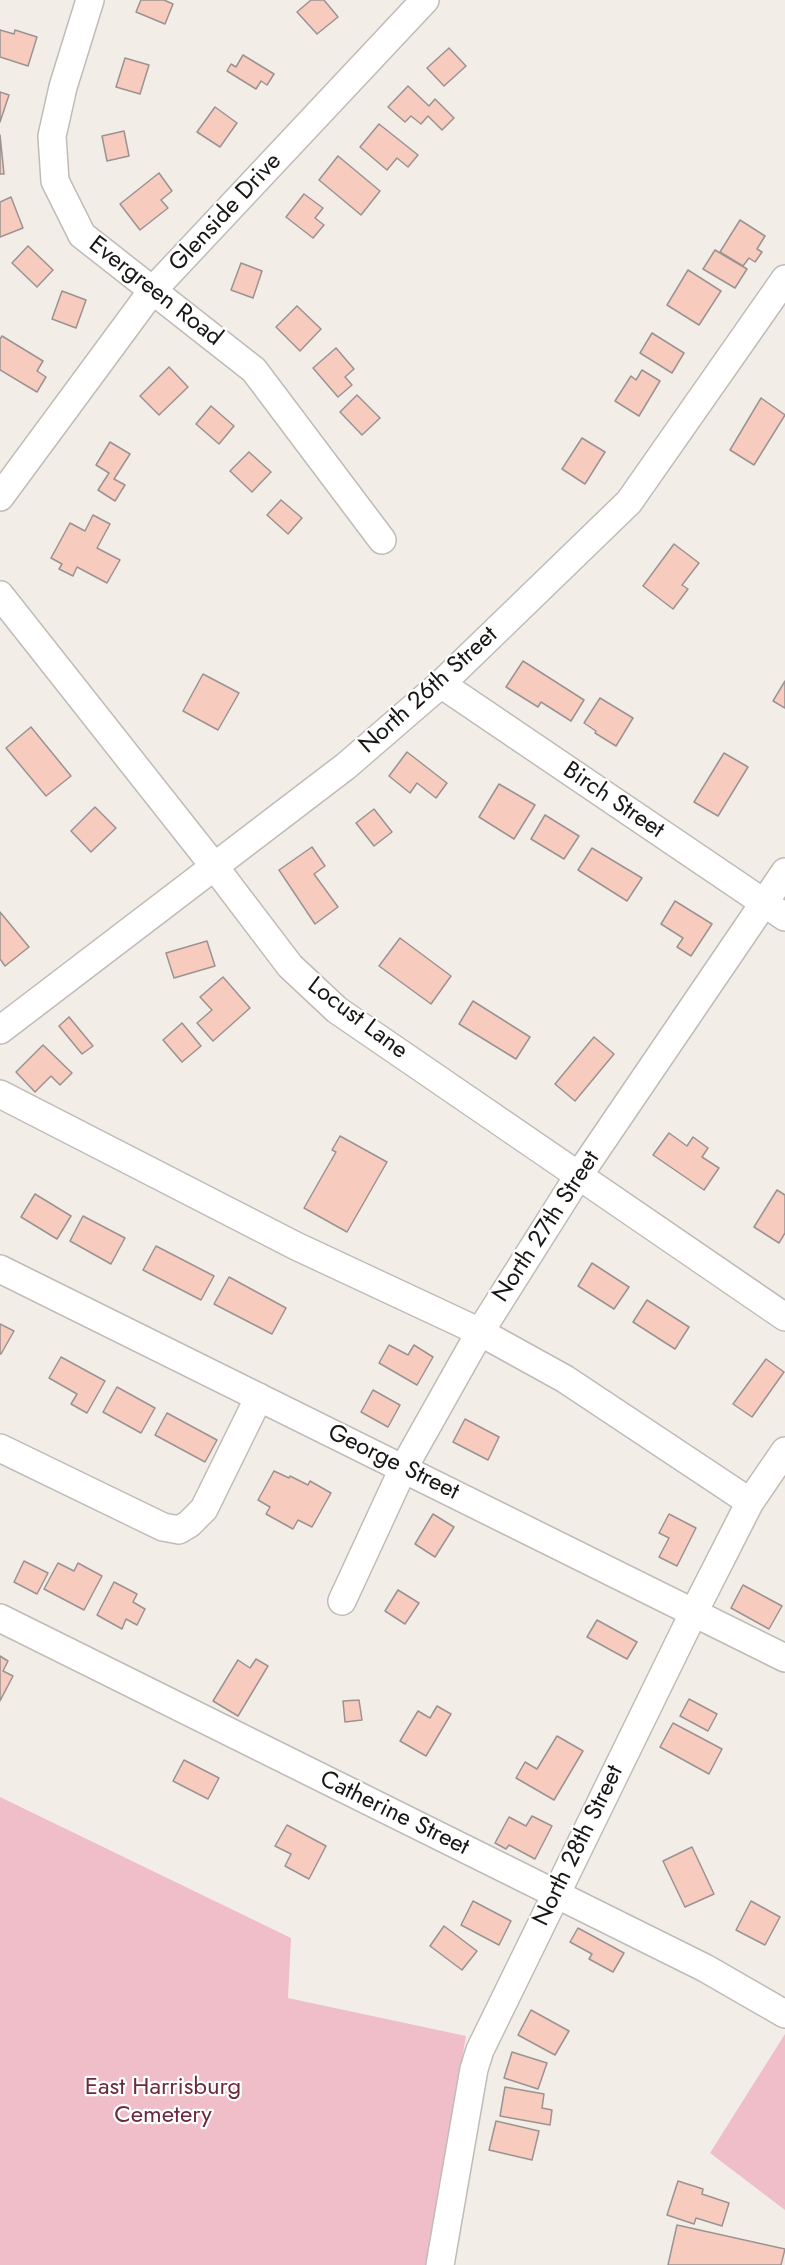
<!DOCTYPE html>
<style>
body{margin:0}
canvas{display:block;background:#f2ede7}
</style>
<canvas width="785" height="2265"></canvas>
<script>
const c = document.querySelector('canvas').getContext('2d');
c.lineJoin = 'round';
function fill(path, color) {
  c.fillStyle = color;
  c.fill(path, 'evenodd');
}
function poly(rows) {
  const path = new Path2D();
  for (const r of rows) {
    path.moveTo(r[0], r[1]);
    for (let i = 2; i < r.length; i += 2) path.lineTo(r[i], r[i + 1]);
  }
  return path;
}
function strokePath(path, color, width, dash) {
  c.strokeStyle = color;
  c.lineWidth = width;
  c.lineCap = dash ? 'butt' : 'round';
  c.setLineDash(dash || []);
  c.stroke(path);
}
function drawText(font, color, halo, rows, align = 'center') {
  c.font = font + ' Jost,sans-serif';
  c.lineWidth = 4.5;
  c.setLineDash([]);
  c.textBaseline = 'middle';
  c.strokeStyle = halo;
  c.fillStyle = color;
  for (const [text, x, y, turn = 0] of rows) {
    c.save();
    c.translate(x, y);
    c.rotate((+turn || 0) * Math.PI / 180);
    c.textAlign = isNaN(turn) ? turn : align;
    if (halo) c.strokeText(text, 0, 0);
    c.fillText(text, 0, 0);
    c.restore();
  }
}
fill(poly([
 [0,1797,291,1938,288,1998,466,2036,427,2265,0,2265],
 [785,2034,785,2210,710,2153]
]), '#f0bec9');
const building = poly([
 [141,0,164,0,173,4,165,24,136,12,141,0],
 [311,0,324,0,338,17,317,34,297,12,311,0],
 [0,30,14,34,15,30,37,37,28,66,0,57,0,30],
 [449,48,466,66,444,86,427,68,449,48],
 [243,55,274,74,267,85,261,81,256,89,227,71,231,64,236,67,243,55],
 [125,58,149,65,140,94,116,87,125,58],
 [408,86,429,106,435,99,454,118,442,130,428,116,421,124,411,116,405,122,388,107,408,86],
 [0,92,9,95,0,122,0,92],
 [215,107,237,123,220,147,197,132,215,107],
 [379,124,418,155,408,167,397,158,387,170,360,147,379,124],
 [124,131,129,156,107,161,102,136,124,131],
 [0,135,4,174,0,174,0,135],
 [338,156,380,191,361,215,319,180,338,156],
 [159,173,172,191,161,200,168,208,140,230,120,204,159,173],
 [304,194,323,208,315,218,324,225,313,238,286,217,304,194],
 [11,197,23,228,0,237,0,202,11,197],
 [740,220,765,236,757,249,762,252,755,262,749,258,743,266,720,252,740,220],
 [28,246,53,270,37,287,12,263,28,246],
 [715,250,747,269,735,288,703,269,715,250],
 [241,263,262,271,253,298,231,290,241,263],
 [688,270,721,291,699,325,667,305,688,270],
 [62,291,86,300,76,328,52,319,62,291],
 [297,306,321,329,300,351,276,327,297,306],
 [652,333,684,353,672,373,640,353,652,333],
 [2,336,43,361,37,371,46,377,37,392,0,370,0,339,2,336],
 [336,348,354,369,345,377,352,385,338,397,313,368,336,348],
 [169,367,188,387,159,415,140,396,169,367],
 [642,370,660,381,639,416,615,401,631,376,636,380,642,370],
 [357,395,380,418,362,435,340,412,357,395],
 [761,398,785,415,754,465,730,450,761,398],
 [211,406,234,426,219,444,196,424,211,406],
 [582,438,605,452,585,484,562,469,582,438],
 [110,442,130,454,114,479,125,485,115,501,98,490,109,473,96,465,110,442],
 [249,452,271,472,252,492,230,471,249,452],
 [281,500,302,518,288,534,267,515,281,500],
 [93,515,110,524,97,548,120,560,107,583,77,567,73,576,59,569,62,564,51,558,70,523,85,531,93,515],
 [674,544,699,563,682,585,688,589,673,609,643,586,674,544],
 [523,661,584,700,571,721,541,702,538,707,506,687,523,661],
 [203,674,239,693,218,730,183,711,203,674],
 [785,681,785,708,773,701,785,681],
 [600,698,633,718,616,746,595,733,596,731,584,723,600,698],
 [31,727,71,776,46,796,6,748,31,727],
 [407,752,447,783,436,798,417,783,410,793,389,776,407,752],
 [724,753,748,767,718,816,694,802,724,753],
 [499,784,535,805,514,839,479,817,499,784],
 [95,807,116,828,91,852,71,831,95,807],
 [374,809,392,832,374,846,356,823,374,809],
 [545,815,579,836,564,859,531,839,545,815],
 [312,847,325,866,314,874,338,907,315,924,279,870,312,847],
 [592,848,642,878,627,901,578,870,592,848],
 [675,901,712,924,691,956,677,947,683,938,661,924,675,901],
 [0,912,29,947,5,966,0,959,0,912],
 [400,938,451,976,431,1004,379,966,400,938],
 [207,941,215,966,174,978,166,953,207,941],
 [223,977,250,1008,213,1041,197,1023,212,1010,200,997,223,977],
 [473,1001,530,1037,516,1059,459,1024,473,1001],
 [69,1017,93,1046,82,1054,59,1026,69,1017],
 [182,1023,201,1046,182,1062,163,1040,182,1023],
 [594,1037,614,1054,575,1101,555,1084,594,1037],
 [43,1045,72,1073,60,1085,51,1076,35,1092,16,1072,43,1045],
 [669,1133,687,1146,693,1137,708,1148,702,1157,719,1168,704,1190,653,1155,669,1133],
 [340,1136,387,1162,347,1232,304,1208,336,1152,332,1150,340,1136],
 [777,1190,785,1195,785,1233,779,1243,754,1227,777,1190],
 [35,1194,71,1216,57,1239,21,1217,35,1194],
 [83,1216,125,1238,111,1264,70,1241,83,1216],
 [156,1246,214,1276,201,1300,143,1270,156,1246],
 [592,1263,629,1287,614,1309,578,1286,592,1263],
 [229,1277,286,1308,272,1334,214,1304,229,1277],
 [647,1300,689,1327,675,1349,633,1322,647,1300],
 [0,1324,14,1331,1,1354,0,1354,0,1324],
 [389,1345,408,1355,414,1345,433,1357,417,1385,379,1363,389,1345],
 [61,1357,105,1381,87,1413,71,1404,77,1394,49,1378,61,1357],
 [766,1359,784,1372,752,1417,733,1404,766,1359],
 [117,1387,155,1408,141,1433,103,1412,117,1387],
 [373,1390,400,1405,388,1427,361,1412,373,1390],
 [167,1413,217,1440,205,1462,155,1435,167,1413],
 [465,1419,499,1437,488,1460,453,1442,465,1419],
 [274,1471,289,1478,290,1476,308,1485,310,1481,331,1493,312,1527,298,1520,293,1529,266,1514,270,1507,258,1500,274,1471],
 [433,1514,454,1527,435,1557,415,1544,433,1514],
 [669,1514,696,1528,677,1566,659,1557,669,1538,659,1533,669,1514],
 [24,1561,48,1573,37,1594,14,1582,24,1561],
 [58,1563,74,1571,78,1563,102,1576,84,1610,44,1589,58,1563],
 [114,1582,137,1594,133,1602,145,1609,137,1625,126,1619,122,1629,97,1615,114,1582],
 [743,1585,782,1606,769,1629,731,1608,743,1585],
 [398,1590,419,1603,405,1624,385,1611,398,1590],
 [597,1620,637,1642,627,1659,587,1637,597,1620],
 [0,1656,8,1661,3,1671,13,1676,0,1701,0,1656],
 [256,1659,268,1666,238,1716,213,1701,238,1660,250,1668,256,1659],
 [689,1699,717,1714,708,1731,680,1716,689,1699],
 [359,1700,362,1720,345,1722,343,1701,359,1700],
 [437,1706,451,1714,426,1756,400,1741,418,1711,430,1718,437,1706],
 [673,1723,722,1749,709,1774,660,1747,673,1723],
 [557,1736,583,1751,554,1800,516,1778,525,1762,537,1769,557,1736],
 [184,1760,219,1778,208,1799,173,1781,184,1760],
 [532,1816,552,1826,535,1859,509,1845,506,1849,495,1843,509,1817,526,1826,532,1816],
 [287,1825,326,1846,309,1879,285,1866,291,1854,275,1846,287,1825],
 [692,1847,714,1894,685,1907,663,1861,692,1847],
 [473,1901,511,1921,499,1945,461,1925,473,1901],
 [751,1901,780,1917,765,1945,736,1930,751,1901],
 [444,1926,477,1951,462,1970,430,1946,444,1926],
 [578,1928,624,1953,613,1972,589,1959,592,1954,570,1942,578,1928],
 [531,2010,569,2031,555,2055,518,2035,531,2010],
 [512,2052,547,2063,538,2089,504,2078,512,2052],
 [505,2087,544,2094,542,2108,552,2110,550,2125,500,2116,505,2087],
 [496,2121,539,2131,532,2160,489,2150,496,2121],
 [678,2181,703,2189,702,2194,729,2203,722,2226,696,2218,694,2224,667,2215,678,2181],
 [677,2225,785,2249,781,2265,668,2265,677,2225]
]);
fill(building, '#f8cbbf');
strokePath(building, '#9b9392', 1.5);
const minor = poly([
 [90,0,63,87,52,136,55,181,82,235,254,370,382,540],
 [0,497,152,291,425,0],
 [0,595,214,866,290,966,337,1010,785,1317],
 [441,684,785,917],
 [0,1030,346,766,441,684,629,502,785,279],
 [0,1094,296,1246,480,1332,565,1379,750,1502],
 [0,1269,785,1658],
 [0,1448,163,1527,179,1530,189,1524,204,1509,259,1397],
 [342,1601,403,1469,480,1332,579,1175,785,872],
 [0,1618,705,1968,785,2014],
 [440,2265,474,2069,480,2050,694,1612,750,1502,785,1451]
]);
strokePath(minor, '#c1bbb7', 30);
strokePath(minor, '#fff', 27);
drawText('24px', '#191715', '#fff', [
 ["Glenside Drive",226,213,-47],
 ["Evergreen Road",155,292,38],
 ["North 26th Street",429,691,-42],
 ["Birch Street",613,801,34],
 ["Locust Lane",357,1019,37],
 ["North 27th Street",547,1227,-57],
 ["George Street",393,1463,26],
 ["Catherine Street",394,1814,26],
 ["North 28th Street",579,1846,-64]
]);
drawText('24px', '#6c293d', '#fff', [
 ["East Harrisburg",163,2088],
 ["Cemetery",163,2116]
]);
</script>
